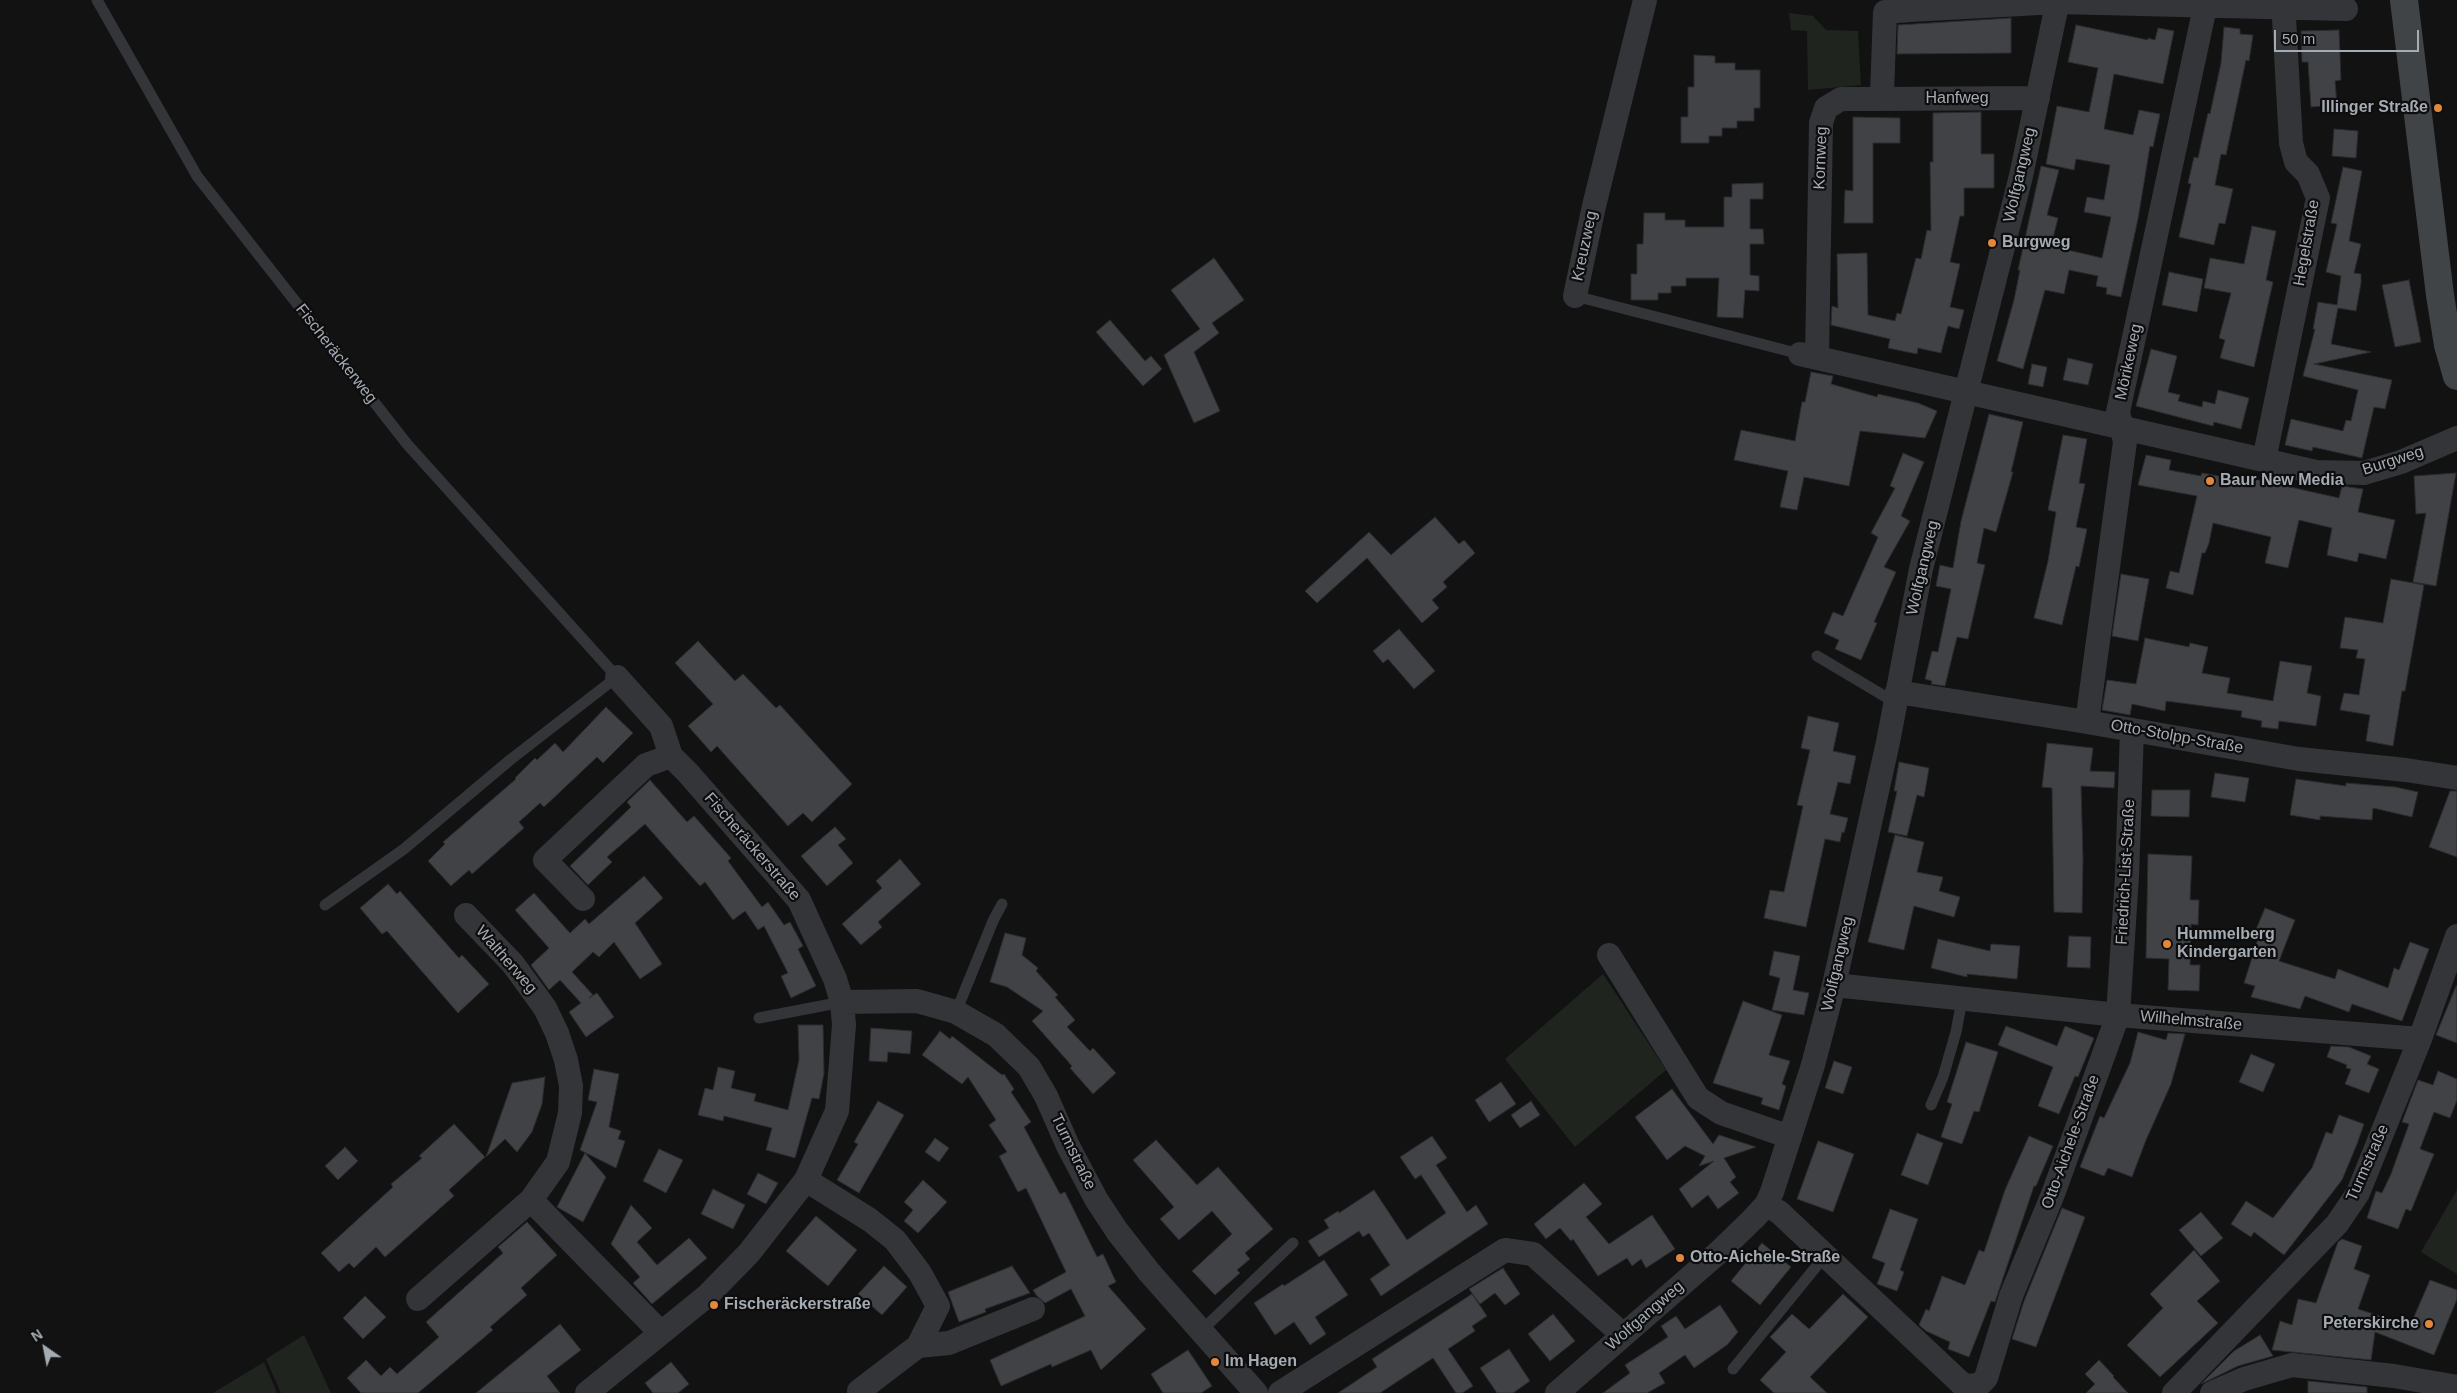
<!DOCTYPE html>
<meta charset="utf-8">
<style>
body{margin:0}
#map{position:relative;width:2457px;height:1393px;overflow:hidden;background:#121213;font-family:Helvetica,sans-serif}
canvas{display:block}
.north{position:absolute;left:20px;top:1323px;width:50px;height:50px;-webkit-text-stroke:4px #0d0d0e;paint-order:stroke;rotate:327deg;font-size:14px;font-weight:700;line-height:20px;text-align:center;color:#a4abb2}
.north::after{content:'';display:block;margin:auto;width:18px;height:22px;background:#a4abb2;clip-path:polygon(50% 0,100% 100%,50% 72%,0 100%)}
.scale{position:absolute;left:2274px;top:30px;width:145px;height:22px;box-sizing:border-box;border:2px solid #a4abb2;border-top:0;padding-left:6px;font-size:15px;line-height:18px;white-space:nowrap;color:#a4abb2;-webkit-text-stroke:4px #0d0d0e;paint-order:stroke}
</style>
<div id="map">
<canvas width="2457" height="1393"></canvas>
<div class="north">N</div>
<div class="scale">50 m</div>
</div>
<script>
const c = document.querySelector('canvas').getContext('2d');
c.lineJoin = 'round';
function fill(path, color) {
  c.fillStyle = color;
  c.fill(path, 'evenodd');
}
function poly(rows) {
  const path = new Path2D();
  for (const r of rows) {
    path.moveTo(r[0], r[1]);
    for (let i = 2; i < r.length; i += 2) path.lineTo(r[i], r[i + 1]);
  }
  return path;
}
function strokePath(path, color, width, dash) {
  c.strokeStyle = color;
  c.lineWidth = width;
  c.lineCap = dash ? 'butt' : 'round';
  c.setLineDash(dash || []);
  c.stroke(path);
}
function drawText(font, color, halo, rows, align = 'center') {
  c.font = font + ' Helvetica,sans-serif';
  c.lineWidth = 4.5;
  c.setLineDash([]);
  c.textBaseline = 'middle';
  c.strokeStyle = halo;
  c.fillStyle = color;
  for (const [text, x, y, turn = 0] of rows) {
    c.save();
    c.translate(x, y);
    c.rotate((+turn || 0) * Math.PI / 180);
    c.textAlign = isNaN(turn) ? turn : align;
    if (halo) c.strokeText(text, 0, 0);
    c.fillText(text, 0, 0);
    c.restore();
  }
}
fill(poly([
 [1789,13,1813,16,1826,30,1858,31,1861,85,1808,90,1807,31,1791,30],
 [1603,974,1666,1070,1575,1147,1505,1059],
 [2457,1190,2457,1274,2421,1252],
 [304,1335,331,1393,281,1393,266,1359],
 [264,1362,277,1393,213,1393]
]), '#1f251e');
const building = poly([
 [2011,18,2011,53,1897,54,1898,25,2011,18],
 [2076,25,2148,40,2148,38,2155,40,2158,28,2174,31,2163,84,2114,74,2104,129,2133,135,2139,110,2160,114,2153,147,2150,146,2138,219,2121,297,2106,294,2107,288,2096,286,2098,276,2069,270,2064,294,2045,290,2023,369,1997,361,2014,300,2020,270,2018,270,2041,166,2059,170,2047,215,2058,218,2051,246,2102,258,2111,217,2084,212,2087,197,2104,200,2110,165,2076,159,2074,170,2046,164,2057,106,2089,112,2098,68,2068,62,2076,25],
 [2224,27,2240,29,2240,34,2253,35,2249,61,2246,60,2226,155,2221,154,2215,185,2233,189,2225,224,2219,223,2214,245,2179,237,2191,184,2188,183,2194,157,2198,158,2208,113,2210,114,2221,63,2224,27],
 [2339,30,2341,80,2335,81,2337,105,2311,107,2308,62,2302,62,2301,31,2339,30],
 [1694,55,1715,56,1715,63,1735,63,1735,70,1760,70,1760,108,1754,108,1754,121,1737,121,1737,128,1722,128,1722,136,1709,136,1709,143,1681,143,1681,117,1688,117,1688,87,1694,87,1694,55],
 [1981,112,1981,154,1994,154,1994,188,1964,188,1964,216,1960,216,1950,262,1960,264,1950,307,1964,310,1959,329,1948,326,1941,353,1918,348,1917,354,1888,348,1890,339,1831,325,1832,306,1838,308,1837,254,1867,253,1868,315,1895,321,1897,313,1901,314,1916,258,1921,259,1927,230,1931,231,1930,162,1933,162,1933,113,1981,112],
 [1853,117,1900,118,1900,143,1873,143,1873,223,1844,223,1845,190,1853,191,1853,117],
 [2334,129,2358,131,2356,158,2332,156,2334,129],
 [2343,167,2362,171,2349,241,2361,244,2354,273,2361,274,2361,283,2356,311,2338,308,2331,344,2371,352,2314,364,2392,380,2385,409,2374,407,2362,458,2313,447,2312,451,2285,445,2291,419,2343,431,2346,420,2351,421,2358,390,2303,376,2315,329,2313,329,2318,302,2337,305,2341,276,2326,272,2337,224,2331,223,2343,167],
 [1763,183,1763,199,1750,199,1750,229,1763,229,1764,244,1750,244,1750,275,1759,276,1759,291,1745,290,1743,318,1717,317,1719,278,1686,278,1686,286,1671,286,1671,293,1658,293,1658,300,1631,300,1631,274,1637,274,1637,244,1643,244,1644,213,1665,213,1665,220,1685,220,1685,227,1724,227,1724,197,1732,197,1732,184,1763,183],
 [2252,226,2276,231,2266,280,2273,282,2254,367,2220,358,2225,340,2219,338,2231,293,2204,288,2210,258,2244,264,2252,226],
 [1214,258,1244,300,1212,323,1219,333,1194,352,1220,411,1194,423,1164,355,1200,329,1171,290,1214,258],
 [2169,272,2203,279,2197,312,2162,305,2169,272],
 [2409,280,2421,342,2395,347,2382,285,2409,280],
 [1110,320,1145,361,1151,356,1162,369,1143,386,1096,332,1110,320],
 [2151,349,2177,356,2168,392,2180,395,2178,401,2202,407,2203,401,2215,404,2218,390,2249,398,2241,429,2214,422,2213,426,2136,406,2151,349],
 [2068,358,2093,364,2088,385,2063,380,2068,358],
 [2032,364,2047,367,2043,387,2028,384,2032,364],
 [1811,372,1833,376,1831,384,1877,397,1878,394,1918,403,1937,411,1925,438,1860,431,1849,486,1804,477,1797,510,1780,507,1788,471,1734,460,1741,430,1795,441,1802,402,1805,402,1811,372],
 [1989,414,2023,422,2011,472,2013,472,1996,532,1984,528,1977,563,1985,565,1968,639,1957,637,1945,686,1931,684,1932,681,1925,679,1932,651,1938,652,1951,589,1936,586,1940,565,1953,568,1961,521,1989,414],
 [2063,435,2087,439,2079,483,2085,484,2076,527,2087,529,2079,567,2076,566,2062,625,2034,618,2048,561,2056,512,2048,510,2063,435],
 [1903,453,1924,462,1901,516,1910,521,1884,567,1896,572,1874,622,1877,623,1861,660,1835,649,1839,640,1824,633,1833,612,1843,616,1878,537,1871,533,1895,488,1890,486,1903,453],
 [2146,455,2171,460,2169,470,2201,476,2202,473,2240,480,2241,476,2339,498,2342,486,2363,489,2358,512,2395,520,2386,559,2359,553,2357,562,2327,555,2332,528,2299,520,2288,568,2265,563,2271,537,2213,523,2209,543,2205,553,2202,553,2193,595,2166,588,2170,571,2179,573,2197,496,2138,485,2146,455],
 [2456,473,2436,586,2413,582,2426,513,2416,514,2414,476,2456,473],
 [1435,517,1459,544,1464,540,1475,553,1443,582,1447,587,1432,600,1439,608,1422,623,1367,558,1317,603,1305,591,1369,532,1391,555,1435,517],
 [2121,574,2149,579,2138,641,2112,636,2121,574],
 [2391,579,2424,585,2405,691,2402,691,2393,746,2366,741,2370,715,2340,710,2344,693,2359,695,2365,659,2356,658,2358,650,2340,648,2345,617,2383,623,2391,579],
 [1399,629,1435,671,1414,689,1388,659,1383,663,1373,651,1399,629],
 [2145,638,2189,647,2190,643,2208,647,2202,673,2230,678,2227,693,2273,701,2280,661,2312,666,2307,693,2321,696,2316,726,2279,721,2278,729,2261,727,2262,721,2241,717,2242,711,2166,701,2165,711,2132,704,2130,715,2102,710,2107,680,2136,684,2145,638],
 [698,641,735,681,743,674,776,708,780,705,852,784,812,822,803,813,788,826,717,746,711,752,688,726,713,704,675,663,698,641],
 [606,707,633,733,603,763,597,757,544,807,540,803,519,822,524,828,472,874,469,870,451,886,428,861,445,844,443,842,516,779,515,778,535,758,537,760,555,743,563,752,606,707],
 [1808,716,1839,723,1833,751,1856,756,1850,784,1838,782,1830,814,1848,818,1844,833,1842,832,1840,842,1825,839,1806,927,1764,918,1770,890,1784,892,1803,806,1797,805,1810,750,1801,748,1808,716],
 [2047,743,2093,748,2090,771,2115,772,2114,788,2081,786,2083,859,2082,913,2054,912,2052,788,2042,787,2047,743],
 [1899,762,1929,768,1924,797,1917,795,1907,836,1888,832,1897,791,1894,791,1899,762],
 [2215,773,2249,778,2245,802,2211,797,2215,773],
 [2296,779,2346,786,2346,783,2395,787,2418,792,2412,817,2373,808,2372,820,2320,816,2320,820,2290,815,2296,779],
 [650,780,687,822,694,816,731,858,728,861,762,907,768,902,784,925,790,922,803,946,798,949,816,986,791,998,781,976,788,973,764,926,758,930,745,911,733,920,705,882,700,886,645,824,607,857,612,862,588,885,570,866,631,807,627,802,650,780],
 [2152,790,2190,790,2189,817,2151,816,2152,790],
 [2450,791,2457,791,2457,857,2429,847,2450,791],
 [835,827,846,839,838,845,853,863,827,886,801,856,835,827],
 [1895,835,1924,842,1917,872,1943,877,1939,891,1960,897,1954,917,1914,906,1904,950,1868,942,1895,835],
 [2148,854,2192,856,2190,900,2199,900,2198,925,2191,924,2190,965,2200,965,2199,991,2168,990,2169,959,2146,958,2148,854],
 [900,859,921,884,878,922,882,927,861,945,842,924,882,888,876,881,900,859],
 [644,876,663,898,635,923,662,964,640,979,614,942,599,957,593,952,572,972,593,995,589,998,597,993,614,1017,586,1037,569,1012,581,1003,560,980,549,990,531,965,549,948,515,910,534,893,570,933,585,919,589,924,644,876],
 [388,884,397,894,400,891,459,958,462,955,489,984,458,1013,387,931,382,934,360,908,388,884],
 [2265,908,2295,920,2279,961,2335,979,2338,969,2388,988,2394,968,2399,970,2410,942,2429,949,2402,1021,2352,1004,2349,1012,2305,996,2300,1009,2251,997,2255,986,2244,983,2258,939,2253,937,2265,908],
 [1005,933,1026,938,1022,955,1038,968,1036,971,1058,995,1055,997,1075,1020,1067,1027,1090,1051,1093,1048,1116,1073,1093,1094,1070,1068,1072,1066,1032,1021,1043,1011,1007,987,990,982,1005,933],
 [2069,936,2091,937,2090,968,2067,967,2069,936],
 [1938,939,1990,951,1991,944,2020,946,2017,979,1967,974,1967,977,1931,968,1938,939],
 [1774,951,1800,956,1793,990,1809,993,1804,1015,1772,1010,1780,978,1769,975,1774,951],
 [2456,986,2457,986,2457,1043,2436,1035,2456,986],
 [1743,1001,1782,1015,1769,1055,1790,1061,1782,1084,1786,1086,1779,1110,1761,1104,1763,1098,1713,1083,1743,1001],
 [798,1025,823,1025,824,1073,819,1099,812,1098,795,1158,766,1150,772,1128,724,1116,723,1121,698,1115,705,1088,713,1090,718,1067,735,1071,731,1088,756,1094,754,1101,788,1110,799,1060,798,1025],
 [2006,1026,2057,1046,2065,1026,2094,1038,2078,1077,2075,1076,2059,1114,2038,1106,2053,1067,1998,1045,2006,1026],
 [871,1028,912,1031,910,1054,888,1052,887,1062,869,1061,871,1028],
 [940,1031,950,1039,952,1036,1002,1075,1004,1074,1014,1089,1011,1092,1031,1122,1024,1127,1060,1194,1065,1192,1097,1257,1103,1254,1116,1282,1108,1286,1146,1329,1101,1370,1091,1350,1052,1367,1051,1364,1001,1386,990,1360,1085,1316,1071,1289,1045,1303,1037,1296,1033,1290,1066,1272,1026,1188,1018,1192,999,1156,1007,1152,989,1125,996,1120,968,1077,962,1084,922,1055,940,1031],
 [2138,1032,2166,1040,2168,1033,2185,1034,2171,1084,2146,1140,2132,1177,2108,1168,2104,1176,2080,1167,2100,1116,2104,1118,2130,1063,2138,1032],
 [1966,1042,1998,1052,1979,1112,1974,1111,1962,1144,1941,1137,1952,1104,1947,1102,1966,1042],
 [2331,1046,2349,1047,2371,1056,2367,1064,2379,1069,2369,1093,2345,1084,2351,1069,2346,1068,2347,1065,2327,1057,2331,1046],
 [2251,1054,2275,1064,2263,1092,2239,1082,2251,1054],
 [1834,1061,1852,1067,1843,1094,1825,1088,1834,1061],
 [594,1069,619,1074,609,1127,621,1131,618,1139,625,1141,616,1168,580,1150,597,1102,588,1100,594,1069],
 [2438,1071,2457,1079,2457,1100,2450,1118,2434,1112,2420,1149,2434,1154,2411,1211,2406,1209,2398,1229,2367,1218,2376,1191,2382,1193,2391,1174,2409,1124,2402,1122,2418,1080,2433,1085,2438,1071],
 [545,1077,542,1104,532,1132,517,1152,505,1139,486,1157,512,1083,545,1077],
 [1501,1082,1516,1104,1489,1122,1475,1100,1501,1082],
 [1672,1089,1713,1144,1719,1135,1756,1147,1724,1158,1736,1177,1730,1182,1739,1193,1718,1209,1708,1195,1692,1208,1679,1189,1714,1161,1699,1166,1705,1156,1685,1146,1667,1160,1635,1117,1672,1089],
 [878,1101,904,1115,859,1193,837,1180,858,1144,854,1142,878,1101],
 [1531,1101,1540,1115,1520,1128,1511,1115,1531,1101],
 [2339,1115,2364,1124,2357,1144,2342,1180,2284,1255,2254,1232,2251,1237,2231,1224,2246,1201,2273,1218,2312,1168,2326,1132,2332,1134,2339,1115],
 [454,1124,485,1157,449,1190,454,1196,385,1257,376,1247,354,1268,349,1263,339,1272,321,1253,393,1187,391,1184,422,1158,419,1156,454,1124],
 [1917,1133,1943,1143,1928,1185,1901,1175,1917,1133],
 [1432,1136,1447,1158,1436,1165,1467,1212,1476,1205,1488,1224,1381,1296,1370,1279,1390,1265,1369,1233,1363,1237,1359,1231,1319,1257,1308,1241,1329,1228,1324,1220,1338,1211,1339,1213,1374,1190,1407,1240,1446,1213,1421,1175,1415,1179,1400,1157,1432,1136],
 [2029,1136,2053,1146,2036,1186,2034,1186,1995,1302,1991,1301,1969,1357,1948,1349,1950,1342,1926,1331,1919,1325,1926,1309,1929,1311,1942,1276,1965,1285,1979,1250,1984,1252,2005,1190,2029,1136],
 [935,1138,949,1148,939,1162,925,1152,935,1138],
 [1156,1140,1197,1185,1218,1167,1273,1229,1245,1253,1250,1259,1237,1270,1240,1273,1215,1295,1192,1271,1232,1234,1212,1211,1179,1240,1160,1219,1174,1207,1133,1160,1156,1140],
 [1818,1141,1854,1154,1833,1212,1797,1199,1818,1141],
 [345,1147,358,1161,338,1180,325,1166,345,1147],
 [659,1149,683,1160,666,1193,643,1181,659,1149],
 [585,1153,606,1177,583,1222,557,1207,585,1153],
 [758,1173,778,1183,766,1204,747,1194,758,1173],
 [923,1180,947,1202,918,1233,904,1221,913,1210,904,1202,923,1180],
 [1584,1183,1602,1204,1586,1217,1609,1244,1652,1215,1675,1249,1646,1268,1641,1259,1632,1266,1627,1258,1598,1276,1573,1239,1571,1241,1560,1228,1546,1239,1534,1224,1584,1183],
 [713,1189,745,1205,733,1229,701,1214,713,1189],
 [631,1205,652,1228,637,1242,657,1265,689,1238,707,1258,652,1304,633,1283,640,1277,611,1244,631,1205],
 [2062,1208,2085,1217,2036,1347,2012,1339,2024,1301,2062,1208],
 [1890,1209,1918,1219,1900,1270,1904,1272,1897,1291,1877,1284,1885,1263,1872,1258,1890,1209],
 [2201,1212,2223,1238,2201,1256,2179,1230,2201,1212],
 [816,1216,857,1250,828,1286,786,1251,816,1216],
 [527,1222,557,1255,521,1288,527,1295,490,1327,493,1330,418,1393,361,1393,347,1378,366,1360,381,1376,390,1367,397,1374,439,1337,426,1322,503,1253,498,1247,527,1222],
 [2342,1239,2362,1246,2354,1269,2370,1275,2358,1309,2410,1326,2430,1280,2457,1290,2457,1299,2434,1355,2375,1332,2371,1360,2272,1350,2280,1321,2292,1325,2298,1299,2316,1303,2338,1242,2342,1239],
 [1762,1243,1791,1267,1760,1305,1731,1281,1762,1243],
 [2194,1250,2220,1281,2197,1301,2218,1323,2160,1377,2127,1345,2163,1308,2150,1294,2194,1250],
 [1324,1260,1348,1295,1315,1317,1326,1334,1310,1345,1294,1322,1275,1335,1254,1303,1283,1284,1284,1286,1324,1260],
 [884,1266,907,1287,882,1315,858,1294,884,1266],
 [1012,1266,1030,1293,985,1309,986,1312,959,1322,948,1292,1012,1266],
 [1503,1268,1520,1294,1505,1305,1495,1293,1480,1304,1469,1289,1503,1268],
 [1472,1294,1487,1316,1472,1326,1475,1331,1448,1349,1473,1386,1462,1393,1456,1393,1433,1358,1380,1393,1338,1393,1377,1367,1372,1359,1472,1294],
 [1843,1294,1868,1317,1810,1377,1827,1393,1774,1393,1760,1380,1786,1352,1770,1337,1792,1314,1809,1329,1843,1294],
 [365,1296,386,1317,363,1339,343,1318,365,1296],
 [1720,1305,1738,1332,1727,1345,1694,1368,1685,1355,1659,1373,1665,1383,1647,1393,1603,1393,1630,1373,1625,1365,1668,1337,1661,1326,1676,1316,1685,1329,1720,1305],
 [1553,1314,1575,1341,1550,1361,1528,1334,1553,1314],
 [560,1324,581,1350,547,1376,560,1393,476,1393,560,1324],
 [2260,1335,2273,1356,2238,1366,2201,1384,2234,1351,2260,1335],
 [1509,1349,1530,1381,1513,1393,1497,1393,1480,1368,1509,1349],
 [1188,1350,1212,1386,1201,1393,1163,1393,1151,1374,1188,1350],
 [2099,1360,2114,1376,2113,1377,2128,1393,2086,1393,2095,1384,2085,1374,2099,1360],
 [671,1362,689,1384,678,1393,653,1393,645,1383,671,1362],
 [2308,1381,2367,1387,2367,1393,2308,1393,2308,1381]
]);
fill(building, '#414246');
strokePath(building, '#2c2c2f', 1);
strokePath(poly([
 [97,0,197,176,407,444,617,677,510,760,404,849,325,905],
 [1575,296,1800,354],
 [1817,656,1896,703],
 [956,1012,993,921,1002,904],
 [759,1018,842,1002],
 [1931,1105,1943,1077,1956,1032,1962,1000],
 [1202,1330,1293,1243],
 [1733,1369,1824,1257]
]), '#333538', 11);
strokePath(poly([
 [1910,10,2058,2,2346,9],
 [1876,99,2038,98],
 [1575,296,1594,206,1645,0],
 [1800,354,2316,472,2364,473,2401,462,2457,438],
 [1817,357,1821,123,1826,108,1841,99,1876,99,1882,94,1885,12,1910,10,1910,0],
 [2264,460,2318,198,2308,174,2296,162,2291,143,2283,0],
 [1897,692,2087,722,2299,759,2406,770,2457,778],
 [2087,722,2125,442,2118,412,2205,7],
 [583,899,545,860,646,765,671,756],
 [1609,955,1698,1098,1721,1113,1790,1137],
 [1834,985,2118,1015,2420,1039],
 [842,1002,917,1001,956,1012,996,1035,1029,1067,1046,1096,1068,1146,1096,1199,1117,1231,1149,1272,1256,1393],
 [806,1180,870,1220,895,1240,920,1273,938,1306,918,1346,859,1391],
 [531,1200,661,1333],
 [1766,1205,1779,1212,1964,1386,1979,1385,1986,1378,2011,1296,2053,1194,2118,1015,2127,876,2132,730],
 [418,1299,531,1200,558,1162,570,1113,571,1086,566,1060,557,1033,545,1008,513,964,466,915],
 [918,1346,949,1343,1033,1309],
 [587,1393,708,1295,749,1253,806,1180,837,1111,844,1025,842,1002,835,979,799,900,688,773,671,756,661,726,617,677],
 [1280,1393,1505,1250,1533,1254,1623,1335],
 [1557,1393,1719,1252,1753,1219,1766,1205,1772,1192,1813,1065,1834,985,1888,742,1921,569,2021,176,2058,0],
 [2174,1393,2337,1224,2358,1193,2420,1039,2457,936],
 [2212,1393,2244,1379,2292,1365,2394,1376,2457,1387]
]), '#333538', 24);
strokePath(poly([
 [2404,0,2440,295,2448,345,2457,376]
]), '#414447', 28);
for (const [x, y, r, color] of [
 [2438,108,5,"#e2883b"],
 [1992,243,5,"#e2883b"],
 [2210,481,5,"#e2883b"],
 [2167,944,5,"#e2883b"],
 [1680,1258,5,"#e2883b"],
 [714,1305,5,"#e2883b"],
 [2429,1324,5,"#e2883b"],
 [1215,1362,5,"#e2883b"]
]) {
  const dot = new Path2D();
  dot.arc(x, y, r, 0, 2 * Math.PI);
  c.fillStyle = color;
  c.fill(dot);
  strokePath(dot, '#0d0d0e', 2);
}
drawText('16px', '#a4abb2', '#0d0d0e', [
 ["Hanfweg",1957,99],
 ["Kornweg",1821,158,-88],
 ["Wolfgangweg",2020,175,-77],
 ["Hegelstraße",2307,243,-80],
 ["Kreuzweg",1585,246,-78],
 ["Fischeräckerweg",336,354,52],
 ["Mörikeweg",2129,362,-78],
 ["Burgweg",2393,461,-18],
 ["Wolfgangweg",1923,568,-77],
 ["Otto-Stolpp-Straße",2177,737,10],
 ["Fischeräckerstraße",752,847,49],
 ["Friedrich-List-Straße",2126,872,-87],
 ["Waltherweg",506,960,49],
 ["Wolfgangweg",1838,964,-77],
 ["Wilhelmstraße",2191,1021,5],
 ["Otto-Aichele-Straße",2071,1142,-70],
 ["Turmstraße",1073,1152,64],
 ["Turmstraße",2368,1163,-66],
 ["Wolfgangweg",1645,1316,-41]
]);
drawText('bold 16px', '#a4abb2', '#0d0d0e', [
 ["Illinger Straße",2428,108,"right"],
 ["Burgweg",2002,243],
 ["Baur New Media",2220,481],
 ["Hummelberg",2177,935],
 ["Kindergarten",2177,953],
 ["Otto-Aichele-Straße",1690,1258],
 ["Fischeräckerstraße",724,1305],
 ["Peterskirche",2419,1324,"right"],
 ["Im Hagen",1225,1362]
], 'left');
</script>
